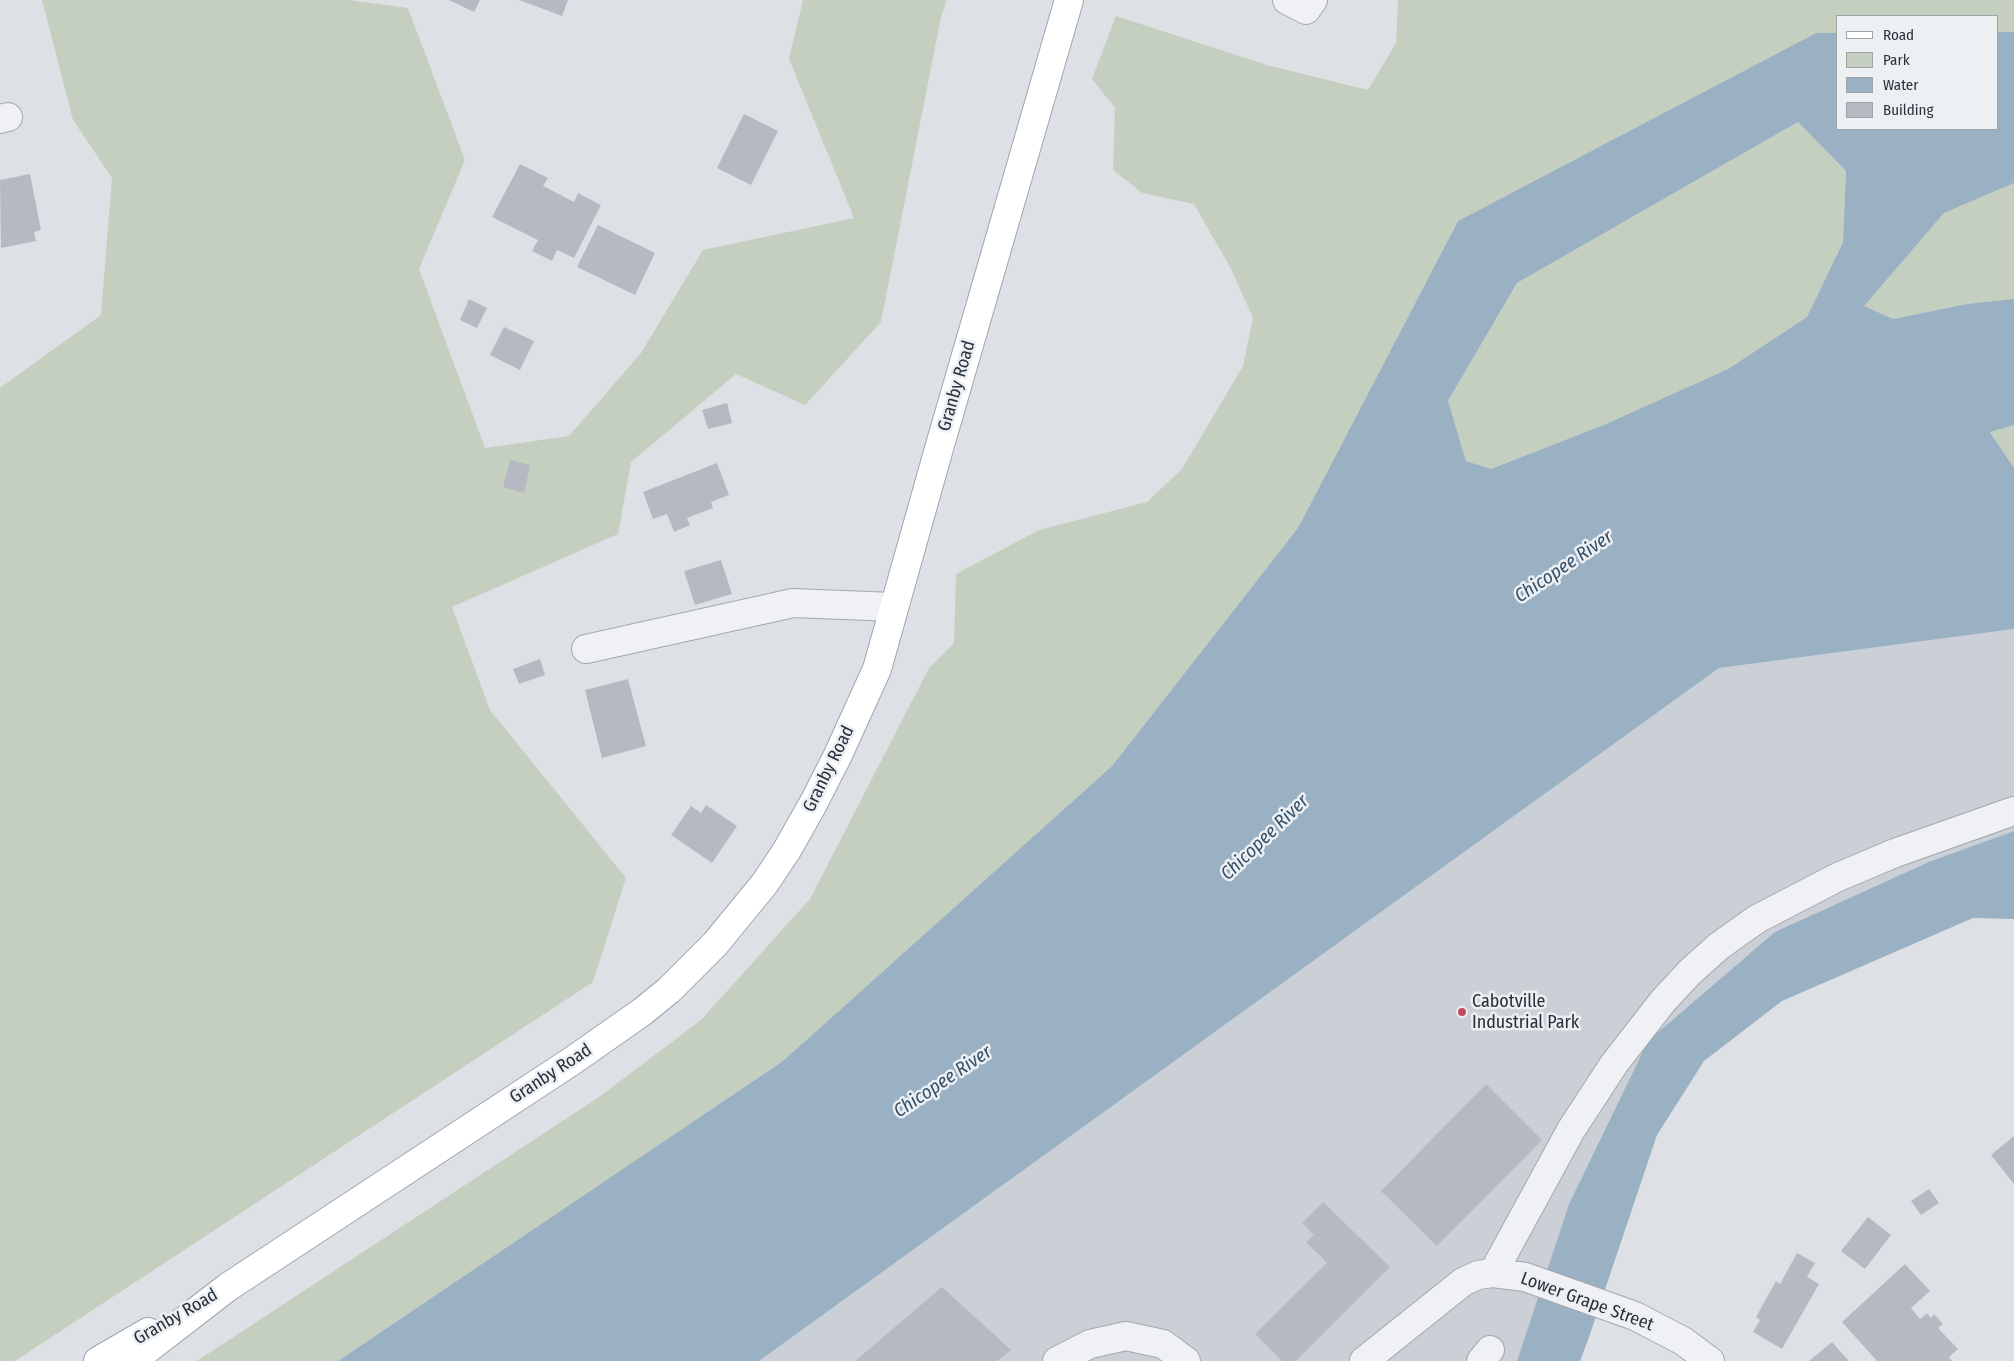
<!DOCTYPE html>
<style>
body{margin:0}
#map{position:relative;width:2014px;height:1361px;overflow:hidden;background:#dde1e6;font-family:"Fira Sans Condensed",sans-serif}
canvas{display:block}
.legend{position:absolute;left:1836px;top:15px;width:162px;height:115px;box-sizing:border-box;background:#ecf0f3;border:1px solid #9ea3a9;margin:0;padding:6px 9px;list-style:none;font-size:15px;color:#28303b}
.legend li{display:flex;align-items:center;gap:10px;height:25px}
.legend b{width:25px;border:1px solid #9ea3a9}
</style>
<div id="map">
<canvas width="2014" height="1361"></canvas>
<ul class="legend">
<li><b style="height:6px;background:#fff"></b>Road</li>
<li><b style="height:14px;background:#c4cfbf"></b>Park</li>
<li><b style="height:14px;background:#9ab0c3"></b>Water</li>
<li><b style="height:14px;background:#b5bac2"></b>Building</li>
</ul>
</div>
<script>
const c = document.querySelector('canvas').getContext('2d');
c.lineJoin = 'round';
function fill(path, color) {
  c.fillStyle = color;
  c.fill(path, 'evenodd');
}
function poly(rows) {
  const path = new Path2D();
  for (const r of rows) {
    path.moveTo(r[0], r[1]);
    for (let i = 2; i < r.length; i += 2) path.lineTo(r[i], r[i + 1]);
  }
  return path;
}
function strokePath(path, color, width, dash) {
  c.strokeStyle = color;
  c.lineWidth = width;
  c.lineCap = dash ? 'butt' : 'round';
  c.setLineDash(dash || []);
  c.stroke(path);
}
function drawText(font, color, halo, rows, align = 'center') {
  c.font = font + ' "Fira Sans Condensed",sans-serif';
  c.lineWidth = 5;
  c.setLineDash([]);
  c.textBaseline = 'middle';
  c.strokeStyle = halo;
  c.fillStyle = color;
  for (const [text, x, y, turn = 0] of rows) {
    c.save();
    c.translate(x, y);
    c.rotate((+turn || 0) * Math.PI / 180);
    c.textAlign = isNaN(turn) ? turn : align;
    if (halo) c.strokeText(text, 0, 0);
    c.fillText(text, 0, 0);
    c.restore();
  }
}
fill(poly([
 [2014,629,2014,831,1931,861,1648,1041,1569,1204,1517,1361,759,1361,1719,668]
]), '#cbd0d7');
fill(poly([
 [42,0,348,0,408,8,465,160,419,269,485,448,569,436,641,353,703,250,854,218,789,59,803,0,947,0,941,17,881,322,805,405,736,374,631,462,618,534,452,607,490,710,626,878,593,982,15,1361,0,1361,0,388,101,315,112,178,73,120],
 [1398,0,2014,0,2014,32,1998,32,1998,16,1838,16,1838,33,1816,33,1458,221,1298,528,1112,766,783,1061,338,1361,197,1361,599,1097,701,1020,810,899,929,668,954,643,956,574,1039,530,1147,502,1182,469,1243,366,1253,318,1230,267,1194,204,1142,193,1113,170,1115,108,1092,79,1116,16,1267,65,1368,90,1396,43],
 [1798,122,1846,171,1843,242,1807,317,1728,369,1606,424,1491,469,1466,461,1448,401,1517,283],
 [2014,183,2014,299,1967,304,1893,319,1863,306,1944,213],
 [2014,425,2014,468,1990,431]
]), '#c4cfbf');
fill(poly([
 [1998,32,2014,32,2014,183,1944,213,1864,306,1893,319,1967,304,2014,299,2014,425,1990,432,2014,468,2014,629,1719,668,759,1361,338,1361,783,1061,1112,766,1298,528,1458,221,1816,33,1838,33,1838,129,1998,129],
 [1798,122,1846,171,1843,242,1807,317,1728,369,1606,424,1491,469,1466,461,1448,401,1517,283],
 [2014,831,2014,919,1973,918,1782,1001,1704,1061,1657,1135,1588,1340,1580,1361,1517,1361,1569,1204,1648,1041,1775,932,1931,861]
]), '#9ab0c3');
fill(poly([
 [449,0,480,0,474,12],
 [519,0,568,0,562,16],
 [744,114,778,131,751,185,717,168],
 [520,164,548,178,543,186,574,202,578,193,601,205,574,258,557,250,552,261,532,251,538,240,492,217],
 [30,174,41,230,34,232,36,241,1,248,0,180],
 [598,225,655,253,635,295,577,267],
 [469,299,487,308,477,328,460,320],
 [504,327,534,341,520,370,490,355],
 [727,403,732,423,708,429,702,410],
 [510,460,530,465,524,493,503,487],
 [717,463,729,495,711,502,713,508,687,518,690,525,674,532,667,514,653,519,643,492],
 [721,560,732,594,695,605,684,571],
 [540,659,545,675,519,684,513,669],
 [628,679,646,746,602,758,585,690],
 [706,805,737,826,712,863,671,835,691,806,701,813],
 [1486,1084,1542,1140,1437,1246,1381,1191],
 [2014,1136,2014,1184,1991,1155],
 [1929,1189,1939,1203,1921,1215,1911,1201],
 [1323,1202,1390,1267,1296,1361,1282,1361,1255,1334,1327,1263,1306,1242,1314,1235,1302,1223],
 [1868,1217,1891,1235,1865,1269,1841,1251],
 [1797,1253,1815,1263,1807,1277,1819,1284,1782,1349,1753,1332,1760,1320,1756,1317,1776,1281,1780,1284],
 [1905,1264,1930,1291,1911,1308,1920,1319,1927,1313,1931,1318,1934,1314,1943,1324,1938,1328,1958,1349,1949,1357,1952,1361,1877,1361,1842,1322],
 [942,1287,1011,1350,997,1361,855,1361],
 [1832,1342,1849,1361,1809,1361]
]), '#b5bac2');
const minor = poly([
 [1287,0,1306,10,1313,0],
 [0,119,8,117],
 [586,649,793,603,894,607],
 [1493,1273,1571,1130,1614,1064,1663,1001,1690,972,1719,946,1757,919,1838,877,1895,853,2014,811],
 [1057,1361,1090,1344,1126,1336,1163,1344,1186,1361],
 [1364,1361,1463,1282,1478,1275,1493,1273,1525,1277,1635,1316,1683,1341,1710,1361],
 [1481,1361,1490,1350]
]);
const major = poly([
 [98,1361,148,1332],
 [132,1361,228,1287,572,1061,642,1012,669,990,715,944,765,883,787,850,813,804,838,755,877,669,938,452,1069,0]
]);
strokePath(minor, '#a3a8af', 30);
strokePath(major, '#9da6b0', 30);
strokePath(minor, '#eff1f4', 28);
strokePath(major, '#fff', 28);
for (const [x, y, r, color] of [
 [1462,1012,5,"#c24a62"]
]) {
  const dot = new Path2D();
  dot.arc(x, y, r, 0, 2 * Math.PI);
  c.fillStyle = color;
  c.fill(dot);
  strokePath(dot, '#ecf0f3', 2);
}
drawText('18px', '#28303b', '#ecf0f3', [
 ["Granby Road",957,386,-74],
 ["Granby Road",829,769,-64],
 ["Granby Road",551,1074,-33],
 ["Lower Grape Street",1587,1302,20],
 ["Granby Road",176,1317,-30]
]);
drawText('18px', '#28303b', '#ecf0f3', [
 ["Cabotville",1472,1002],
 ["Industrial Park",1472,1023]
], 'left');
drawText('italic 19px', '#35506b', '#ecf0f3', [
 ["Chicopee River",1564,567,-34],
 ["Chicopee River",1265,838,-44],
 ["Chicopee River",943,1082,-34]
]);
</script>
